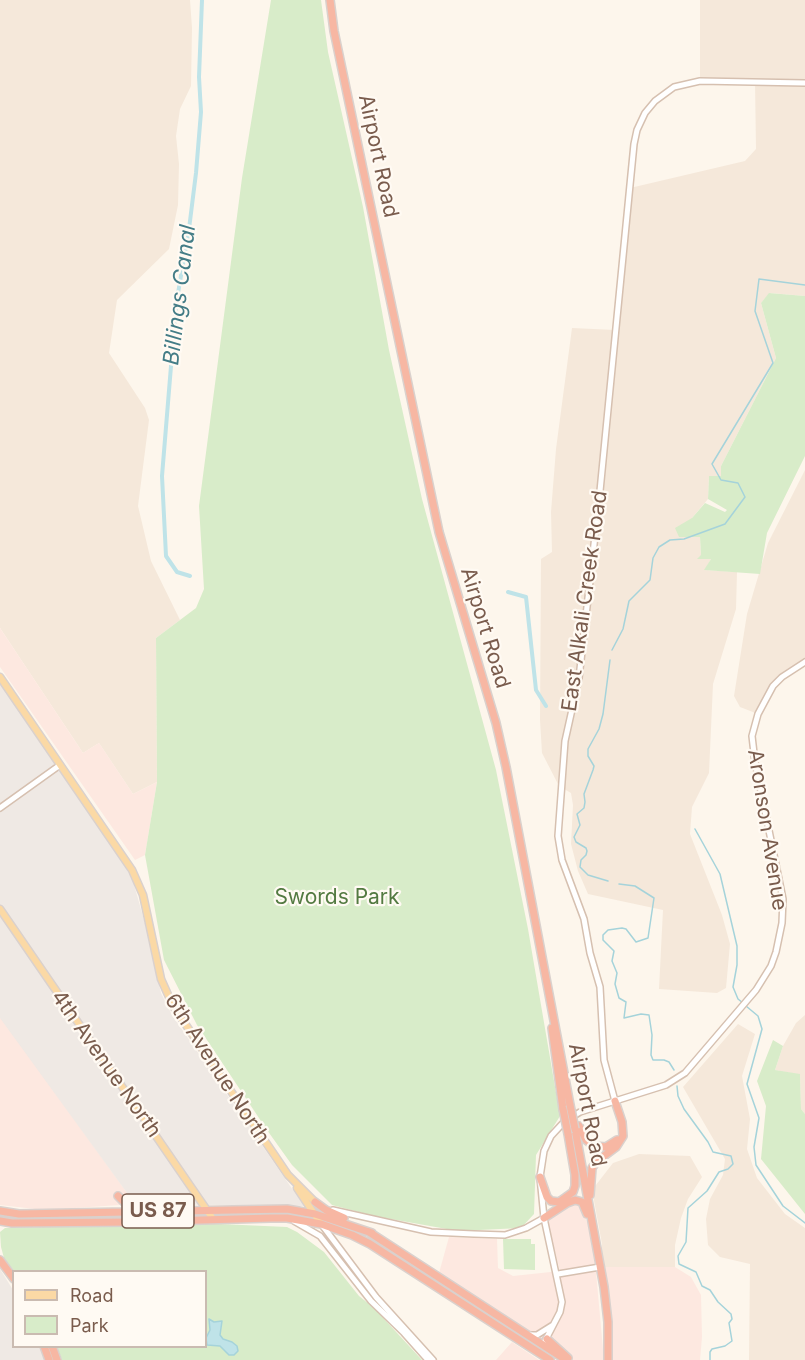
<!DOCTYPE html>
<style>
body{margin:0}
#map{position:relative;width:805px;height:1360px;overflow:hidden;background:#fdf6ec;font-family:Inter,sans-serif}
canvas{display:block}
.legend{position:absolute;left:12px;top:1270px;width:195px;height:78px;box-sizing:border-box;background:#fffaf3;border:2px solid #cabbb1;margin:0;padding:8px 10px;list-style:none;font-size:18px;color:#7a5c4d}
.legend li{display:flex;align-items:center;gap:12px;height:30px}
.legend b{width:30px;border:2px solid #cabbb1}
</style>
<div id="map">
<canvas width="805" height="1360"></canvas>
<ul class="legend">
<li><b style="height:8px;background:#fbd9a5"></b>Road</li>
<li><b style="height:16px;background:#d8ecc9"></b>Park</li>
</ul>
</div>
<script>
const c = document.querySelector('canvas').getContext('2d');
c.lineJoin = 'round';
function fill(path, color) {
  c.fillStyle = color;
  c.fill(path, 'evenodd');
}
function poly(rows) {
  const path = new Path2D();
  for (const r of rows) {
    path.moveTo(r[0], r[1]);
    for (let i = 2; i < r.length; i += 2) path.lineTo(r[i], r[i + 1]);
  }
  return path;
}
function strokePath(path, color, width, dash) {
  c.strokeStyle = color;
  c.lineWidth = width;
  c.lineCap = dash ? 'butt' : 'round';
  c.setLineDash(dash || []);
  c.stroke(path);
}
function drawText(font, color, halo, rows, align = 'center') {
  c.font = font + ' Inter,sans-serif';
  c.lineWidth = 4.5;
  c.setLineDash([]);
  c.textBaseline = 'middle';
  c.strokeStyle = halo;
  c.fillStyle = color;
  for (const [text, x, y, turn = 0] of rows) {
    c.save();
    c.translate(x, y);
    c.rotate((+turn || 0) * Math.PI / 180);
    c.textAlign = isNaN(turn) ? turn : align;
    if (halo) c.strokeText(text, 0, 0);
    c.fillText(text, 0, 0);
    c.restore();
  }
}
fill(poly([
 [0,0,190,0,192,28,191,86,180,109,176,136,179,164,178,205,169,249,117,300,109,353,145,408,149,420,138,506,151,561,180,620,156,638,157,782,133,794,99,743,83,753,0,628],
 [700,0,805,0,805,296,770,293,761,303,776,358,721,466,721,476,709,476,708,499,692,518,700,537,701,555,711,559,705,570,737,572,736,609,713,684,709,773,692,807,690,834,722,915,730,944,726,988,717,993,659,989,663,910,588,894,578,871,571,844,573,805,571,793,559,786,542,753,540,720,541,559,552,552,551,512,556,449,572,328,615,330,630,188,745,161,756,149,755,82,700,81],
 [805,470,805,662,782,677,758,714,740,707,734,696,747,614,768,543],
 [805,1015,805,1114,801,1109,800,1075,775,1070,783,1046,796,1023],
 [738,1024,755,1034,742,1076,750,1119,747,1149,757,1178,785,1214,805,1228,805,1360,749,1360,750,1264,720,1257,708,1245,706,1219,710,1199,723,1175,725,1159,683,1087],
 [639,1154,690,1156,702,1177,688,1199,681,1218,675,1245,675,1267,600,1267,602,1244,592,1190,613,1163]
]), '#f5e8da');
fill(poly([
 [0,628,83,753,99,743,133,794,157,782,145,855,135,860,0,667],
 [0,1015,135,1204,44,1210,0,1205],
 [574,1201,579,1203,588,1224,595,1261,604,1360,572,1360,439,1273,449,1237,497,1239,498,1268,513,1276,560,1271,547,1220],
 [600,1267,675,1267,691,1277,701,1295,702,1337,700,1360,608,1360],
 [512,1342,539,1360,496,1360]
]), '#fde8e0');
fill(poly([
 [0,684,116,851,133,881,146,927,161,993,172,1015,304,1206,135,1204,0,1018],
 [0,1269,13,1290,14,1346,40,1347,45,1360,0,1360]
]), '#efe9e4');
fill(poly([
 [271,0,321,0,328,52,363,207,389,350,422,499,496,770,528,929,560,1116,536,1155,534,1214,521,1228,458,1231,374,1216,332,1205,292,1165,267,1130,197,1025,164,960,145,855,157,782,156,638,196,608,204,589,199,506,242,178],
 [769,293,805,296,805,456,767,533,760,574,704,570,711,559,697,559,701,555,700,537,679,537,675,528,692,518,705,503,725,512,727,510,708,499,709,476,721,476,721,466,776,358,761,303],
 [773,1040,783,1046,775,1070,800,1074,801,1109,805,1114,805,1214,761,1159,766,1106,757,1081],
 [197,1223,287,1227,297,1232,324,1252,359,1296,374,1308,422,1360,62,1360,57,1347,206,1346,206,1272,14,1271,4,1258,1,1247,0,1232,5,1228],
 [503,1239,531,1239,531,1244,535,1244,535,1270,504,1269]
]), '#d8ecc9');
const water = poly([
 [209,1319,214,1322,222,1321,220,1335,223,1339,232,1342,237,1346,238,1351,234,1355,229,1355,220,1346,207,1345,206,1338,210,1330,209,1319]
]);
fill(water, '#bfe3e8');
strokePath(water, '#a5d3da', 1.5);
strokePath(poly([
 [612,650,623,629,629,601,650,580,653,558,659,547,670,540,684,539,725,524,745,497,738,483,721,480,712,464,773,363,755,311,759,279,805,285],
 [695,829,720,874,737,946,737,965,733,987,738,999,743,1003],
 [608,881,588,875,580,867,581,860,586,855,587,851,586,848,576,842,574,837,580,825,577,814,584,808,585,802,584,794,593,770,594,766,588,756,588,749,599,729,603,714,610,660],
 [619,884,635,886,654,898,648,938,636,942,626,929,622,928,608,930,603,935,603,940,614,951,612,961,617,973,615,984,619,998,626,1002,624,1018,641,1014,649,1015,652,1035,651,1055,653,1060,664,1060,669,1062,674,1070],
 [746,1006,758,1016,762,1029,747,1084,759,1118,754,1147,756,1165,783,1206,805,1223],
 [677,1086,678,1096,684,1109,708,1142,713,1152,731,1156,733,1164,728,1169,719,1172,707,1191,688,1208,686,1242,678,1256,679,1264,696,1272,702,1286,710,1290,718,1302,731,1314,732,1319,729,1323,732,1341,725,1346,712,1349,710,1352,710,1360]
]), '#a5d3da', 1.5);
strokePath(poly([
 [190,576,177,572,166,556,162,476,176,305,189,229,196,173,201,112,199,77,202,0],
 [508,592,526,597,536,690,546,706]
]), '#bfe3e8', 4);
const secondary = poly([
 [0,808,60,765],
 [615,1101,604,1060,600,987,590,953,584,919,562,860,558,836,565,741,579,678,600,491,634,144,637,130,645,113,655,101,674,87,700,81,805,83],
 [333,1210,431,1232,474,1234,505,1235,526,1228,544,1218],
 [294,1221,320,1236,371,1301,404,1333,428,1360],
 [322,1225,376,1297,433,1360],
 [558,1274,600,1267],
 [528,1335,537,1335,553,1325],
 [545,1341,560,1312,562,1302,544,1218,540,1177,544,1151,551,1136,564,1122,580,1112,666,1085,685,1073,756,990,771,966,776,952,782,923,783,899,755,762,752,736,758,714,773,686,782,677,805,662]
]);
const primary = poly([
 [0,677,132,870,143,895,161,979,173,1006,288,1175,315,1202],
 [0,909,213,1219],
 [297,1188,321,1224]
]);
const highway = poly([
 [330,0,334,31,439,532,496,723,506,767,570,1105],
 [552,1028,563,1109],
 [579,1126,586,1140,594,1146,606,1147,617,1140],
 [575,1129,604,1287,608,1322,608,1360],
 [540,1177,547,1197,551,1201,559,1202,573,1192,575,1186,575,1175,568,1134],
 [590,1195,592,1168,596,1162,616,1147,623,1136,622,1122,615,1101],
 [118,1196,133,1211],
 [315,1202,326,1210,344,1218],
 [0,1211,19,1214,287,1209,315,1214,372,1233],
 [544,1218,567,1203,575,1200,582,1202,587,1214],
 [0,1221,12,1223,133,1222,271,1218,287,1218,321,1224,352,1235,370,1244,550,1360],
 [369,1232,566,1360],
 [0,1260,14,1279],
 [547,1339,568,1358],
 [44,1346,49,1360],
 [52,1346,57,1360]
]);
strokePath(secondary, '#d6c0b0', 8);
strokePath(primary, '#dad1cd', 9);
strokePath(highway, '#dad1cd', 10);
strokePath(secondary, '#fff', 5);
strokePath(primary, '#fbd9a5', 6);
strokePath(highway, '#f7b7a3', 7);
const highwayBridge = poly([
 [570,1105,575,1129],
 [563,1109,568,1134]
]);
strokePath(highwayBridge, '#dad1cd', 10, []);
strokePath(highwayBridge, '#f7b7a3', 7);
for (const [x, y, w] of [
 [158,1211,72]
]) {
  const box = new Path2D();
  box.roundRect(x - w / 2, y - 17, w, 34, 4.5);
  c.fillStyle = '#fffaf3';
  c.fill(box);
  strokePath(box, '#7a5c4d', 1.5);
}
drawText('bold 20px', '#7a5c4d', null, [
 ["US 87",158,1211]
]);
drawText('21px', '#7a5c4d', '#fffaf3', [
 ["Airport Road",378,156,78],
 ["East Alkali Creek Road",585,601,-82],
 ["Airport Road",485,628,73],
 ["Aronson Avenue",767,830,81],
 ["4th Avenue North",106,1064,55],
 ["6th Avenue North",217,1069,57],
 ["Airport Road",587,1105,79]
]);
drawText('21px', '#537a41', '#fffaf3', [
 ["Swords Park",337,898]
]);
drawText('italic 22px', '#437c86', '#fffaf3', [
 ["Billings Canal",180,295,-83]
]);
</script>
